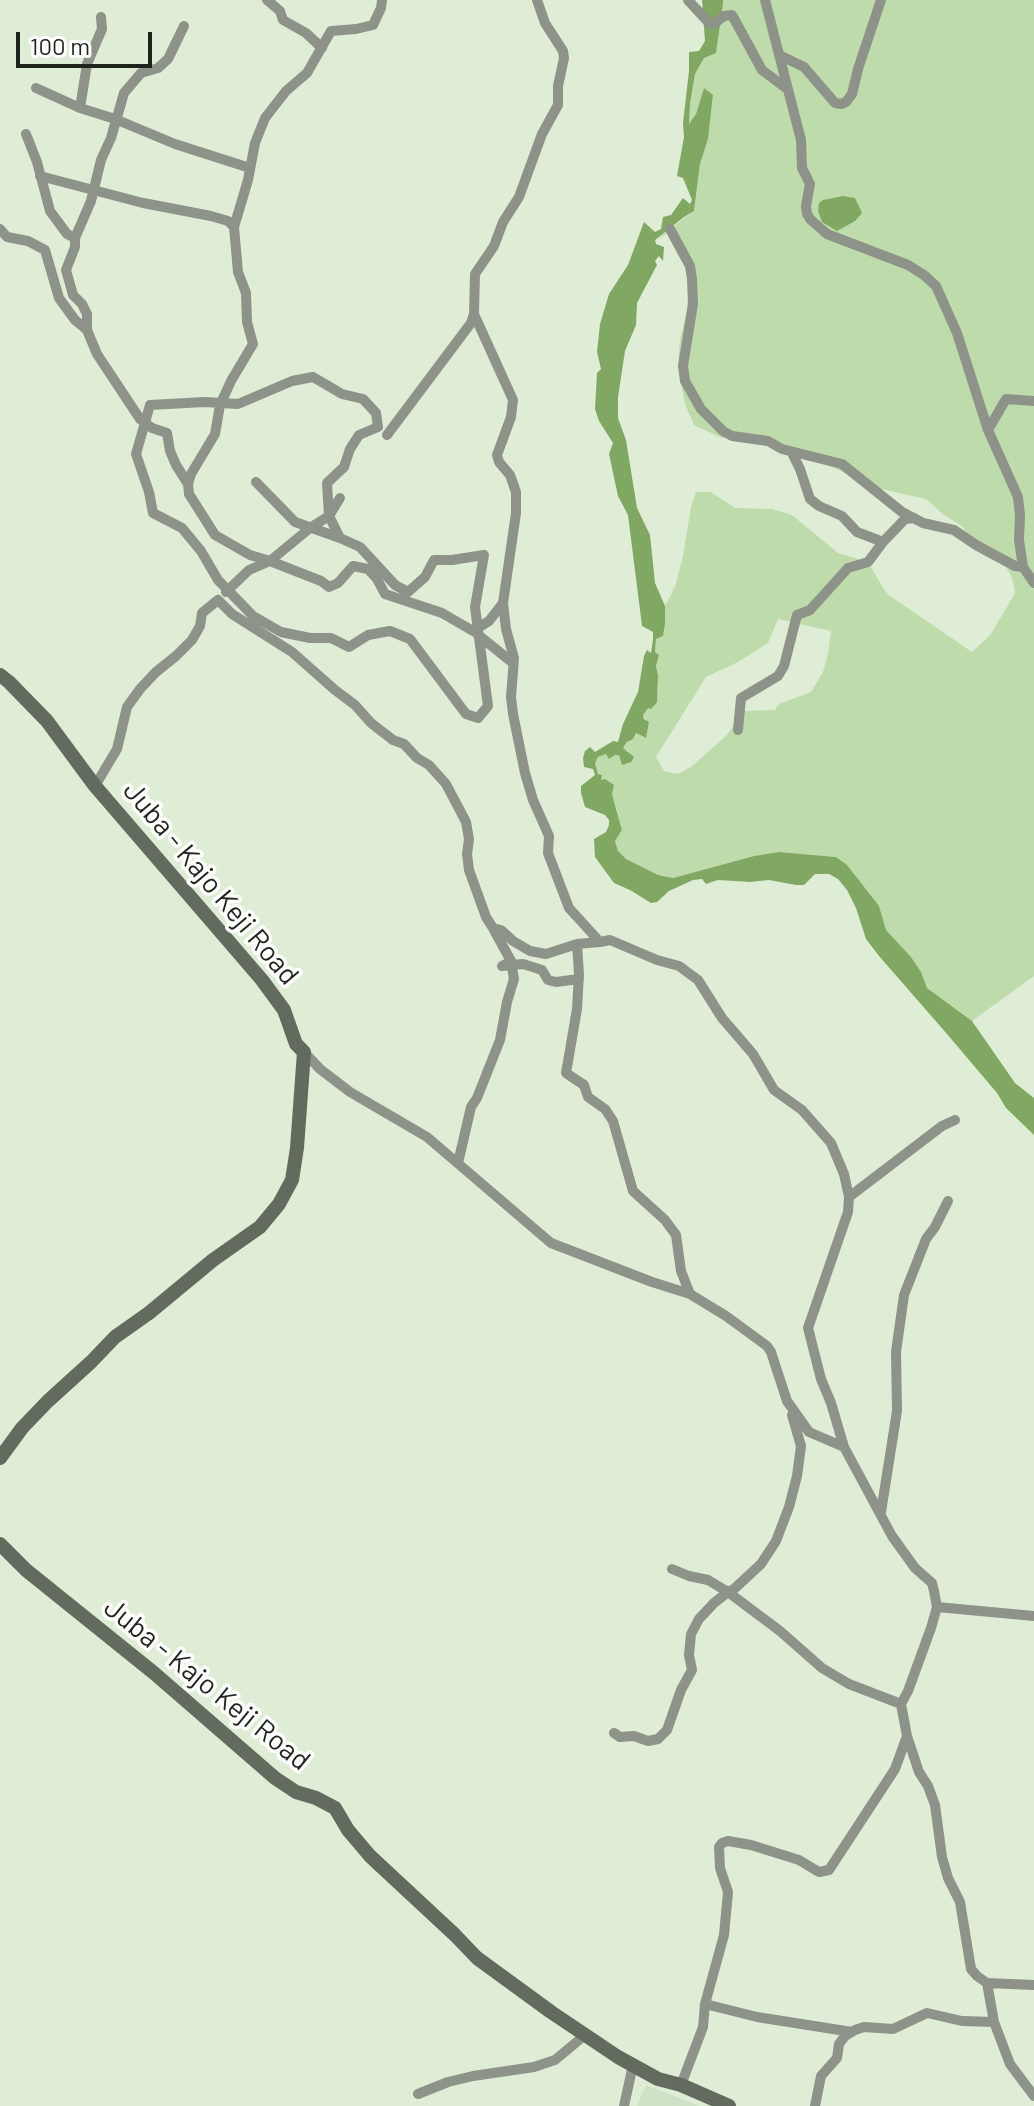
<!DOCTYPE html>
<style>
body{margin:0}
#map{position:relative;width:1034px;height:2106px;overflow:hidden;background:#dfedd6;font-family:Barlow,sans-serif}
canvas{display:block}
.scale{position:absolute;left:16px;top:32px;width:136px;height:36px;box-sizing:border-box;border:4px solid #1e231b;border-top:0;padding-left:10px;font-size:24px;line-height:28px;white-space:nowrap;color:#1e231b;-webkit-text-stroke:6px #fff;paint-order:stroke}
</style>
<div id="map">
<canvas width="1034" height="2106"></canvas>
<div class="scale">100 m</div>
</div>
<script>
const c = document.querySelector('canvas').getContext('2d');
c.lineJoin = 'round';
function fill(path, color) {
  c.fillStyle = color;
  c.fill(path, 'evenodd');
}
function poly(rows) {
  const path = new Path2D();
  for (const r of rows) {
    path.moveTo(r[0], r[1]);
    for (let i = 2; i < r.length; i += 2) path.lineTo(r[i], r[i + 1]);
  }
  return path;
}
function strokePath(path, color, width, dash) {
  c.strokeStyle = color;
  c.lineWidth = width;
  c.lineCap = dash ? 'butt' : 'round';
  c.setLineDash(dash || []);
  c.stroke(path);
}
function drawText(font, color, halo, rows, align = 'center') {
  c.font = font + ' Barlow,sans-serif';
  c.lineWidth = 7;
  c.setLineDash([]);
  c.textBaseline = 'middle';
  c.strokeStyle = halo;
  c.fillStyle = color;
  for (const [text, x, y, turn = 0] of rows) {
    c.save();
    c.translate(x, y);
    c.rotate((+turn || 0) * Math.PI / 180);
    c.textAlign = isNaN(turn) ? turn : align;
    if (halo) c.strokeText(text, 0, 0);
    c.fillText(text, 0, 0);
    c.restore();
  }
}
fill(poly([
 [646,2085,700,2106,637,2106]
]), '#d0e2c5');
fill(poly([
 [723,0,1034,0,1034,976,972,1021,927,988,921,972,911,957,886,930,879,906,836,857,779,852,754,856,673,878,658,875,626,859,618,852,615,841,622,830,617,810,612,794,598,774,595,763,598,757,606,754,619,755,629,751,622,749,636,733,645,738,647,721,643,715,658,690,656,666,659,655,655,653,656,639,664,632,665,606,675,587,683,556,691,507,696,492,711,492,735,508,772,509,792,515,838,553,868,562,885,591,890,596,972,652,991,634,1015,593,1013,580,1003,561,967,534,963,527,944,515,926,499,881,489,818,461,744,439,722,438,694,425,685,404,678,367,680,340,687,310,689,280,687,264,670,232,655,240,694,211,700,164,708,139,713,95,704,88,696,114,689,126,690,104,695,74,718,32],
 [778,619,831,631,828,654,823,672,811,692,779,704,775,710,744,711,726,736,691,767,678,774,664,771,656,757,706,677,736,663,768,643]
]), '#bedbab');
fill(poly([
 [702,0,723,0,723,3,716,53,704,58,695,74,690,104,689,124,696,114,704,88,713,95,708,139,700,164,694,211,684,217,655,240,656,244,664,247,663,261,659,256,655,261,657,265,637,303,636,325,625,351,618,397,618,418,626,440,637,508,650,535,655,583,665,606,665,624,663,636,656,639,655,652,659,655,656,666,658,676,657,702,651,709,648,708,643,715,644,719,649,722,646,738,636,733,633,739,627,742,623,748,634,757,631,762,622,765,619,755,615,755,609,759,606,754,598,757,595,763,598,774,602,775,601,780,605,779,614,785,612,794,622,830,615,841,618,851,626,859,658,875,673,878,754,856,779,852,836,857,847,865,879,906,886,930,911,957,921,972,927,988,972,1021,1015,1083,1034,1098,1034,1135,1006,1108,997,1093,947,1034,879,956,866,939,856,908,847,890,838,879,829,874,815,874,804,885,796,885,769,880,750,882,718,880,706,884,702,879,693,880,669,891,657,902,651,903,630,890,614,883,595,857,594,839,606,832,609,825,609,820,605,815,585,807,581,793,581,786,595,775,593,769,584,767,583,758,585,751,590,747,595,752,613,741,618,742,623,724,638,692,644,656,647,650,651,653,653,639,653,632,642,626,628,515,618,496,609,454,613,443,599,421,595,409,597,373,601,369,597,352,600,324,609,294,628,265,644,222,655,232,661,229,663,217,671,215,683,198,690,204,692,200,683,178,677,176,684,137,683,123,689,71,689,52,699,51,705,41],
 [843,196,855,198,862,213,855,221,837,231,822,222,818,211,819,203,823,200]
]), '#80a863');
strokePath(poly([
 [267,0,280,11,283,20,306,33,322,48],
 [688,0,710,24,715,23,724,16,732,15,762,70,786,88],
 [765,0,801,140,802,168,810,184,806,206,807,214,810,219,827,234,908,265,924,275,936,286,957,333,988,430,1018,497,1020,515,1019,540,1023,567,1034,583],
 [779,55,804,67,835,103,841,104,846,102,852,94,858,69,881,0],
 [36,88,80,108,115,119,175,144,250,168],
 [80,108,87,64,102,29,101,17],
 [26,134,37,162,50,211,67,234,75,238],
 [40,176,143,203,211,216,228,221,234,227],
 [0,229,7,237,28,241,45,250,59,298,75,320,87,330,97,354,140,419,152,428,167,433,170,451,176,465,188,484],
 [670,229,690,266,692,279,693,304,683,366,685,381,701,409,723,431,732,436,768,441,782,449,842,464,902,512,923,523,954,530,976,545,1015,566,1023,567],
 [474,314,513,400,511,417,497,455,499,462,510,475,516,492,516,513,503,603,506,629,514,658,511,697,513,714,525,773,533,800,549,836,548,853,569,908,600,942,610,940,657,960,679,966,698,980,722,1018,753,1054,774,1090,802,1110,831,1143,844,1174,849,1197],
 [87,330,87,314,82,304,73,295,66,270,75,247,75,238,91,201,101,160,111,138,124,93,141,73,158,68,168,59,184,26],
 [313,377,342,394,363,399,376,413,378,427,359,435,350,449,344,467,327,483,329,516,340,538,360,547,395,585,408,592,425,577,434,560,452,560,484,555,475,607,488,706,478,718,466,714,410,639,390,631,368,635,349,647,331,638,310,638,281,632,253,616,218,580,201,551,182,528,153,513,149,492,136,454,150,405,205,402,238,404,292,381,313,377],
 [988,430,1006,399,1034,401],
 [387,435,471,323,474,314,475,274,494,246,503,222,519,197,542,134,558,105,558,86,564,58,563,51,545,23,537,0],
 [793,455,800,469,810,499,819,506,842,516,857,532,883,542],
 [256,482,295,522,340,538],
 [340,498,329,516,310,528,270,561,250,555,215,535,189,494,188,484,191,474,215,434,220,405,231,381,253,344,247,322,246,293,238,272,234,227,248,180,255,143,265,118,286,91,307,73,331,31,356,29,373,25,381,8,382,0],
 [226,592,249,570,270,561,321,581,329,587,338,583,353,566,368,569,377,579,385,594,442,613,473,631,489,621,503,603],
 [477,634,513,663],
 [738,730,741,698,778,676,784,666,797,615,810,610,848,568,868,562,883,542,905,519,914,518],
 [95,786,117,749,127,707,140,689,156,672,176,656,192,640,200,626,202,613,218,600,232,614,292,652,335,690,355,705,371,723,393,740,404,744,417,758,429,765,446,784,466,822,469,839,467,854,469,870,486,917,493,928,501,930,513,941,530,951,546,954,577,944,600,942],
 [577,944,579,974,577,1009,566,1073,584,1085,588,1097,605,1109,613,1121,633,1191,665,1220,676,1235,681,1271,690,1294],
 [511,961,502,966,523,964,542,970,548,980,556,982,579,979],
 [304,1052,320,1069,350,1092,427,1137,551,1243,652,1282,690,1294,726,1316,767,1346,771,1352,787,1401,809,1432,844,1447],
 [955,1120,942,1126,849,1197,848,1212,808,1328,821,1379,831,1403,844,1447,892,1536,915,1568,932,1583,934,1591,937,1607,931,1628,908,1691,901,1704,907,1736,919,1772,928,1786,935,1805,942,1857,948,1878,960,1902,971,1969,977,1976,987,1983,994,2022,1010,2064,1034,2096],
 [458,1163,471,1107,477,1098,500,1040,507,1002,514,979,511,961,494,930],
 [792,1415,801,1446,797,1476,789,1507,776,1541,761,1564,734,1589,728,1592,780,1631,822,1668,849,1684,901,1704],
 [881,1512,897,1411,896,1352,904,1295,926,1239,935,1227,948,1201],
 [937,1607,1034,1616],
 [614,1733,620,1737,634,1736,648,1741,658,1739,667,1730,681,1690,692,1670,689,1655,691,1634,699,1619,714,1603,728,1592,708,1580,689,1576,672,1569],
 [987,1983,1034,1985],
 [705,2004,757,2017,852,2032],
 [681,2085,703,2027,705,2004,724,1935,728,1892,720,1868,719,1847,722,1843,728,1841,751,1845,799,1860,819,1872,829,1870,895,1769,907,1736],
 [418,2094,448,2082,473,2076,534,2067,555,2060,585,2035],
 [624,2106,633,2065],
 [815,2106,821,2076,837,2058,839,2044,845,2036,855,2030,864,2027,893,2029,927,2013,962,2021,994,2022]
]), '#8d9389', 10);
strokePath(poly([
 [0,675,9,682,47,721,95,786,262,980,284,1010,296,1044,304,1052,297,1148,292,1180,279,1204,260,1227,213,1260,149,1313,115,1337,91,1362,48,1401,22,1428,0,1458],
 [0,1544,26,1570,154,1673,275,1778,296,1792,316,1798,335,1808,348,1830,370,1856,455,1935,477,1958,551,2012,618,2057,658,2079,681,2085,729,2106]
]), '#626b5d', 14);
drawText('28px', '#1e231b', '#fff', [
 ["Juba - Kajo Keji Road",211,883,50],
 ["Juba - Kajo Keji Road",207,1684,39]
]);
</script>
